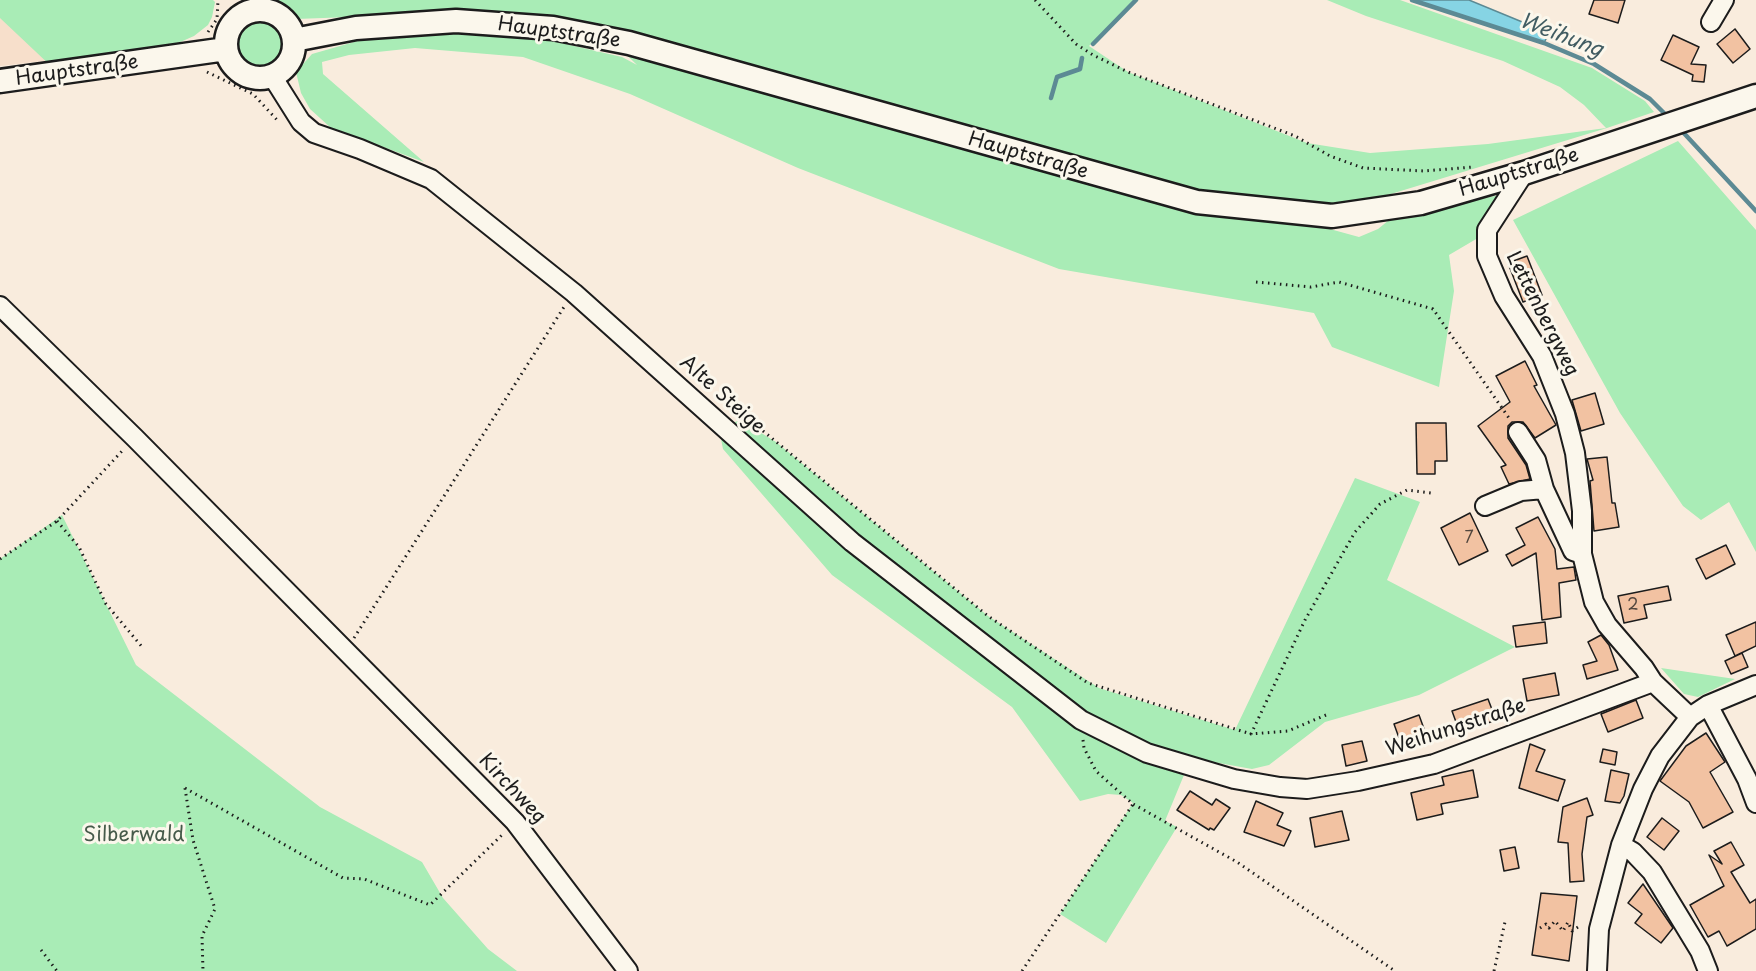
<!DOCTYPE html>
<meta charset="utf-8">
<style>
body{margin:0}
canvas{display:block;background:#f9ecdd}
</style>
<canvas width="1756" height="971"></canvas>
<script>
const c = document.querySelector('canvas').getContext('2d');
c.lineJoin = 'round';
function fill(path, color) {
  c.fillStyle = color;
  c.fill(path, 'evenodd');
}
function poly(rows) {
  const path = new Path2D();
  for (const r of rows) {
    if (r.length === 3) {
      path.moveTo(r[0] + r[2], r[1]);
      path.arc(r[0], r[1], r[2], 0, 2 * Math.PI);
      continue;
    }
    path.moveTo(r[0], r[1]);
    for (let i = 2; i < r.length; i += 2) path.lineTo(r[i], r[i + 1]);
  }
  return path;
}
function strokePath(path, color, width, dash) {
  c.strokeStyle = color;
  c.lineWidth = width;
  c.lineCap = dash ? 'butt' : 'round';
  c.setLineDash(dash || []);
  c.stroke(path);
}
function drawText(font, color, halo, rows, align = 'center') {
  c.font = font + ' "Playpen Sans",sans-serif';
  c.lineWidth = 6;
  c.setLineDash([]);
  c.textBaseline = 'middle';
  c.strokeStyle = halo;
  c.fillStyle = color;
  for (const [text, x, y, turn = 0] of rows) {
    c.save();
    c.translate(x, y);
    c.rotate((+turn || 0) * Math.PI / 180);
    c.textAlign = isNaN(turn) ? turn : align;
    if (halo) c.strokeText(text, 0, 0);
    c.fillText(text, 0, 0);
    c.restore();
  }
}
fill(poly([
 [0,0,52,60,0,66]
]), '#f7dfcb');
fill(poly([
 [0,0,213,0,215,2,212,17,208,25,194,36,169,47,53,68,0,18],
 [273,0,1135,0,1089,46,1128,72,1307,143,1370,153,1488,144,1606,128,1584,105,1560,87,1503,61,1366,16,1327,0,1400,0,1592,68,1645,101,1654,112,1607,128,1368,201,1308,223,1359,237,1378,229,1394,216,1510,193,1483,235,1449,255,1454,291,1439,387,1332,347,1314,313,1059,269,798,168,630,94,523,57,415,48,349,55,322,62,323,74,424,162,331,128,310,109,301,93,296,72,312,54,368,38,449,32,494,32,557,42,622,57,637,65,595,24,487,12,296,19],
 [260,44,34],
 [1678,141,1756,230,1756,552,1729,502,1701,520,1683,506,1620,413,1513,220],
 [740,420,776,442,988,616,1099,688,1235,730,1355,478,1420,502,1387,580,1515,647,1419,695,1325,722,1269,765,1252,769,1191,758,1165,821,1177,827,1106,943,1060,914,1133,803,1121,795,1108,794,1080,801,1012,707,832,575,723,449,719,429],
 [62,515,136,665,320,807,422,862,443,898,488,949,517,971,0,971,0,559],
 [1661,668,1735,679,1698,697,1684,694]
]), '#a9ecb6');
const water = poly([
 [1413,0,1469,0,1549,33,1544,43,1413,0]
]);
fill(water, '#86d4e4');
strokePath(water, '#5c8a94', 1.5);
strokePath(poly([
 [1412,0,1544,43,1594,64,1650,99,1668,117],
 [1093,44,1136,0],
 [1051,98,1057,77,1080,69,1082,58],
 [1681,130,1756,211]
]), '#5c8a94', 4.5);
const building = poly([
 [1594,0,1625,0,1618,23,1589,14,1594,0],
 [1735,29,1750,49,1733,63,1717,44,1735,29],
 [1673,35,1699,47,1691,64,1706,65,1704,82,1692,81,1693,75,1661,60,1673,35],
 [1527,256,1542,295,1523,302,1508,263,1527,256],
 [1525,361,1537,385,1534,386,1556,425,1535,438,1523,422,1512,422,1508,426,1508,438,1526,465,1530,479,1509,484,1501,467,1506,465,1478,426,1510,402,1496,376,1525,361],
 [1595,393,1604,424,1581,431,1572,400,1595,393],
 [1416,423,1446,423,1447,461,1435,461,1435,474,1417,474,1416,423],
 [1607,457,1612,503,1615,503,1619,527,1594,531,1590,481,1593,480,1587,459,1607,457],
 [1470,513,1488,551,1459,565,1441,528,1470,513],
 [1538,517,1555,549,1557,569,1574,567,1576,580,1559,583,1561,617,1542,620,1536,553,1512,566,1506,555,1525,545,1516,528,1538,517],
 [1726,545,1735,564,1706,579,1696,559,1726,545],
 [1668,586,1671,600,1644,605,1647,618,1624,623,1618,596,1668,586],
 [1545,622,1547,643,1516,647,1513,626,1545,622],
 [1756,622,1756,646,1735,656,1726,635,1756,622],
 [1601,635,1609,645,1618,670,1587,679,1583,665,1597,661,1588,642,1601,635],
 [1742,653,1748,667,1731,674,1725,661,1742,653],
 [1555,673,1559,695,1527,701,1523,679,1555,673],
 [1488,699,1496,720,1460,733,1452,711,1488,699],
 [1636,700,1643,718,1608,732,1601,714,1636,700],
 [1419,715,1428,740,1403,749,1394,724,1419,715],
 [1706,733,1725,762,1710,772,1733,812,1703,828,1689,802,1660,781,1686,746,1706,733],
 [1362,741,1367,761,1346,766,1342,745,1362,741],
 [1530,744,1545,750,1536,771,1565,780,1558,801,1519,788,1530,744],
 [1603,749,1617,752,1615,765,1600,762,1603,749],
 [1473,770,1478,797,1441,804,1443,814,1417,820,1411,793,1444,785,1442,777,1473,770],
 [1611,770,1629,774,1624,796,1620,803,1605,801,1611,770],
 [1190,791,1212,805,1216,799,1230,808,1214,830,1210,828,1209,830,1177,810,1190,791],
 [1587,798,1593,815,1587,817,1582,854,1584,881,1570,882,1568,843,1558,842,1563,807,1587,798],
 [1256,801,1283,813,1277,825,1291,831,1284,846,1244,832,1256,801],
 [1342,811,1349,840,1315,847,1310,818,1342,811],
 [1662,818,1679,831,1664,850,1647,837,1662,818],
 [1731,842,1744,865,1731,872,1750,903,1756,899,1756,929,1727,946,1719,931,1708,937,1690,905,1724,886,1709,855,1722,864,1714,851,1731,842],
 [1515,847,1519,868,1504,871,1500,850,1515,847],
 [1643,884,1673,928,1661,943,1635,923,1642,914,1628,903,1643,884],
 [1541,893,1577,896,1569,961,1532,955,1541,893]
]);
fill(building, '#f2c2a2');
strokePath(building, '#1c1c1c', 1.5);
const minor = poly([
 [1711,22,1724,0],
 [272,76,301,122,314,133,360,149,431,179,574,293,852,542,1081,720,1147,753,1234,779,1280,787,1307,789,1358,781,1434,764,1653,682,1690,717],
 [1524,173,1487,230,1487,256,1504,296,1542,356,1565,414,1575,453,1582,511,1582,554,1594,602,1607,625,1644,668,1653,682],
 [0,306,135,438,515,822,628,971],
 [1518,432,1536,460,1544,489,1573,551,1582,554],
 [1485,506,1521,491,1544,489],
 [1708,705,1747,779,1756,803],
 [1621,845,1633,852,1652,872,1700,951,1708,971],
 [1597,971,1599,929,1621,845,1643,789,1660,756,1690,717,1708,705,1756,685]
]);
const major = poly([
 [260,44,34],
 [294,40,356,28,456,21,553,28,629,43,1197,202,1332,216,1421,203,1524,173,1756,96],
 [0,81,226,49]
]);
strokePath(minor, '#1c1c1c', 22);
strokePath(major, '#1c1c1c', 27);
strokePath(poly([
 [1035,0,1076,44,1093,55,1128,72,1295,136,1330,156,1363,168,1424,171,1473,167],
 [208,32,217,19,218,0],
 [207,72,253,94,279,122],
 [1256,282,1311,287,1339,282,1433,309,1509,418],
 [738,416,746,417,988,616,1088,683,1251,734],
 [57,521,79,547,106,604,143,648],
 [0,559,57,521,123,450],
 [354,638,564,307],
 [1326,715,1288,731,1251,734,1305,620,1355,532,1380,504,1407,490,1431,493],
 [1083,740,1084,748,1096,771,1133,804,1237,862,1395,971],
 [185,788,343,878,364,879,430,905,504,833],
 [185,788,193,840,215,909,202,936,203,971],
 [1540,928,1546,924,1549,928,1555,921,1563,931,1568,922,1572,931,1578,927],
 [41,950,57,971],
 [1022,971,1133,804],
 [1494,971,1505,922]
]), '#1c1c1c', 3, [1.5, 4.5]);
strokePath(minor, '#fbf7ec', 18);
strokePath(major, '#fbf7ec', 22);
drawText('16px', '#52463e', null, [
 ["7",1469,539],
 ["2",1633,606]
]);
drawText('20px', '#1c1c1c', '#fbf7ec', [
 ["Hauptstraße",559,33,8],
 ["Hauptstraße",77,71,-8],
 ["Hauptstraße",1028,156,16],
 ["Hauptstraße",1519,173,-17],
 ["Lettenbergweg",1542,314,63],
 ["Alte Steige",722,395,42],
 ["Weihungstraße",1456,728,-18],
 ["Kirchweg",512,789,47]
]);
drawText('20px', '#465a4a', '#fbf7ec', [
 ["Silberwald",134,835]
]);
drawText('italic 21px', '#415c62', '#fbf7ec', [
 ["Weihung",1561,36,21]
]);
</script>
